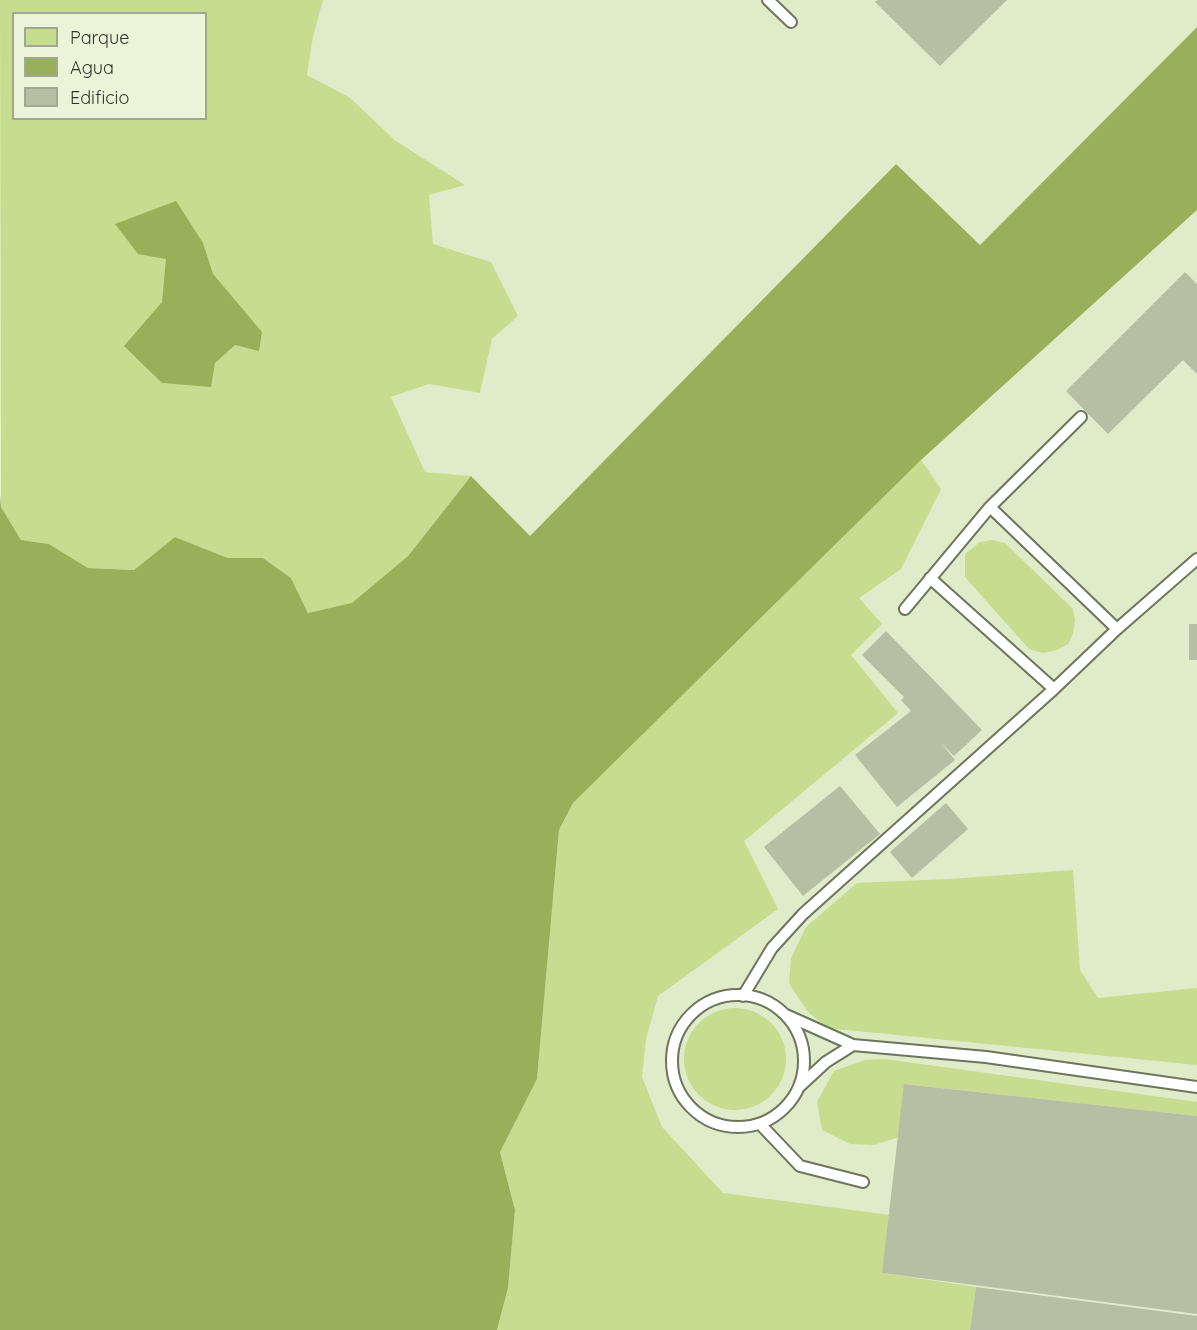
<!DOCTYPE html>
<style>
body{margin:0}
#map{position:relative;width:1197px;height:1330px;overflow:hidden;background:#ebf4d9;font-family:Quicksand,sans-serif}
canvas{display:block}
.legend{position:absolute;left:12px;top:12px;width:195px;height:108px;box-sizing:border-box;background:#ebf4d9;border:2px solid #a1a793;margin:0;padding:8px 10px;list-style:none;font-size:18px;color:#31342a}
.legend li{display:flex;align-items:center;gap:12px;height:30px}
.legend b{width:30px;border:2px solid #a1a793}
</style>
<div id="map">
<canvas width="1197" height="1330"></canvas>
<ul class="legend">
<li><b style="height:16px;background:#c6dc8e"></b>Parque</li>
<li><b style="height:16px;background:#99b05a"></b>Agua</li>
<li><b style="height:16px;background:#b6bea4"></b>Edificio</li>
</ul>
</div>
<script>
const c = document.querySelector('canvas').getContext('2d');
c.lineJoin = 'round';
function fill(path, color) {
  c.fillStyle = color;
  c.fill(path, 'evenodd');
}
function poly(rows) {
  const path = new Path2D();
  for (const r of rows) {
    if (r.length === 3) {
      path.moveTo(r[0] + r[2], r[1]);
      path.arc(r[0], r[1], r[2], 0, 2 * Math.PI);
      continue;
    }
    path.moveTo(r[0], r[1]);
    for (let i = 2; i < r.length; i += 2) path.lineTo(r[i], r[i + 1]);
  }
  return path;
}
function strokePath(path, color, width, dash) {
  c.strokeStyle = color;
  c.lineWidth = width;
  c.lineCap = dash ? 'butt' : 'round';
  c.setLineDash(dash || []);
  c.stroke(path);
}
fill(poly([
 [323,0,1197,0,1197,27,980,245,896,164,529,537,471,476,425,472,391,397,429,384,480,393,492,339,518,316,491,262,433,244,429,195,464,185,396,141,349,97,307,75,313,37],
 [1197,210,1197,1330,497,1330,508,1288,515,1210,500,1152,573,803,921,460]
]), '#e0ebc9');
fill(poly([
 [0,0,323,0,313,37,307,75,349,97,396,141,465,185,429,195,433,244,491,262,518,316,492,339,480,393,429,384,391,397,425,472,471,476,408,556,352,604,308,613,291,578,263,558,228,558,175,537,134,570,88,568,49,544,21,540,1,507],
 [14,14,206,14,206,118,14,118],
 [921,460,941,489,901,569,859,598,882,624,851,655,898,713,744,841,778,909,658,996,646,1039,642,1077,662,1127,723,1193,890,1215,882,1273,976,1287,970,1330,497,1330,508,1288,515,1210,500,1152,537,1079,559,830,573,803],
 [993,540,1005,543,1073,609,1075,620,1073,634,1068,644,1057,650,1043,653,1029,649,965,577,965,554,980,542],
 [1073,870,1080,970,1098,998,1197,988,1197,1065,827,1028,807,1011,789,983,791,958,806,927,857,883,949,879],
 [735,1059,51],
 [885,1059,1197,1102,1197,1116,905,1084,899,1137,874,1145,850,1144,822,1130,817,1102,834,1071,865,1060]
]), '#c6dc8e');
fill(poly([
 [1197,27,1197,210,921,460,573,803,559,830,537,1079,500,1152,515,1210,508,1288,497,1330,0,1330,0,495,1,507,21,540,49,544,88,568,134,570,175,537,228,558,263,558,291,578,308,613,352,603,408,556,471,476,530,536,896,164,980,245],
 [176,201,203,243,213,274,262,332,259,351,235,345,215,363,211,387,162,383,124,346,162,302,166,259,138,254,115,224]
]), '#99b05a');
fill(poly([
 [878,0,1007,0,940,66,875,2],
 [1185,272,1197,284,1197,374,1183,360,1108,434,1066,391],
 [1189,624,1197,624,1197,660,1189,660],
 [886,631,982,730,954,756,941,743,955,760,897,807,855,755,911,711,901,700,904,697,862,655],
 [840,786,880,834,803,896,764,847],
 [946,803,968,829,912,878,890,852],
 [904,1084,1197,1116,1197,1314,882,1273],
 [976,1287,1197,1316,1197,1330,970,1330]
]), '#b6bea4');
const service = poly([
 [768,0,791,22],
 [990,507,1117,629],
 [930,578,1054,689],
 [905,609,990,507,1081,417],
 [738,1061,66],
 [743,996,772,948,803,914,1054,689,1117,629,1197,559],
 [786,1015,853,1045,986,1057,1197,1087],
 [800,1086,826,1062,853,1045],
 [760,1124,800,1166,863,1182]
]);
strokePath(service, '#6d755d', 14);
strokePath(service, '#fff', 10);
</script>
